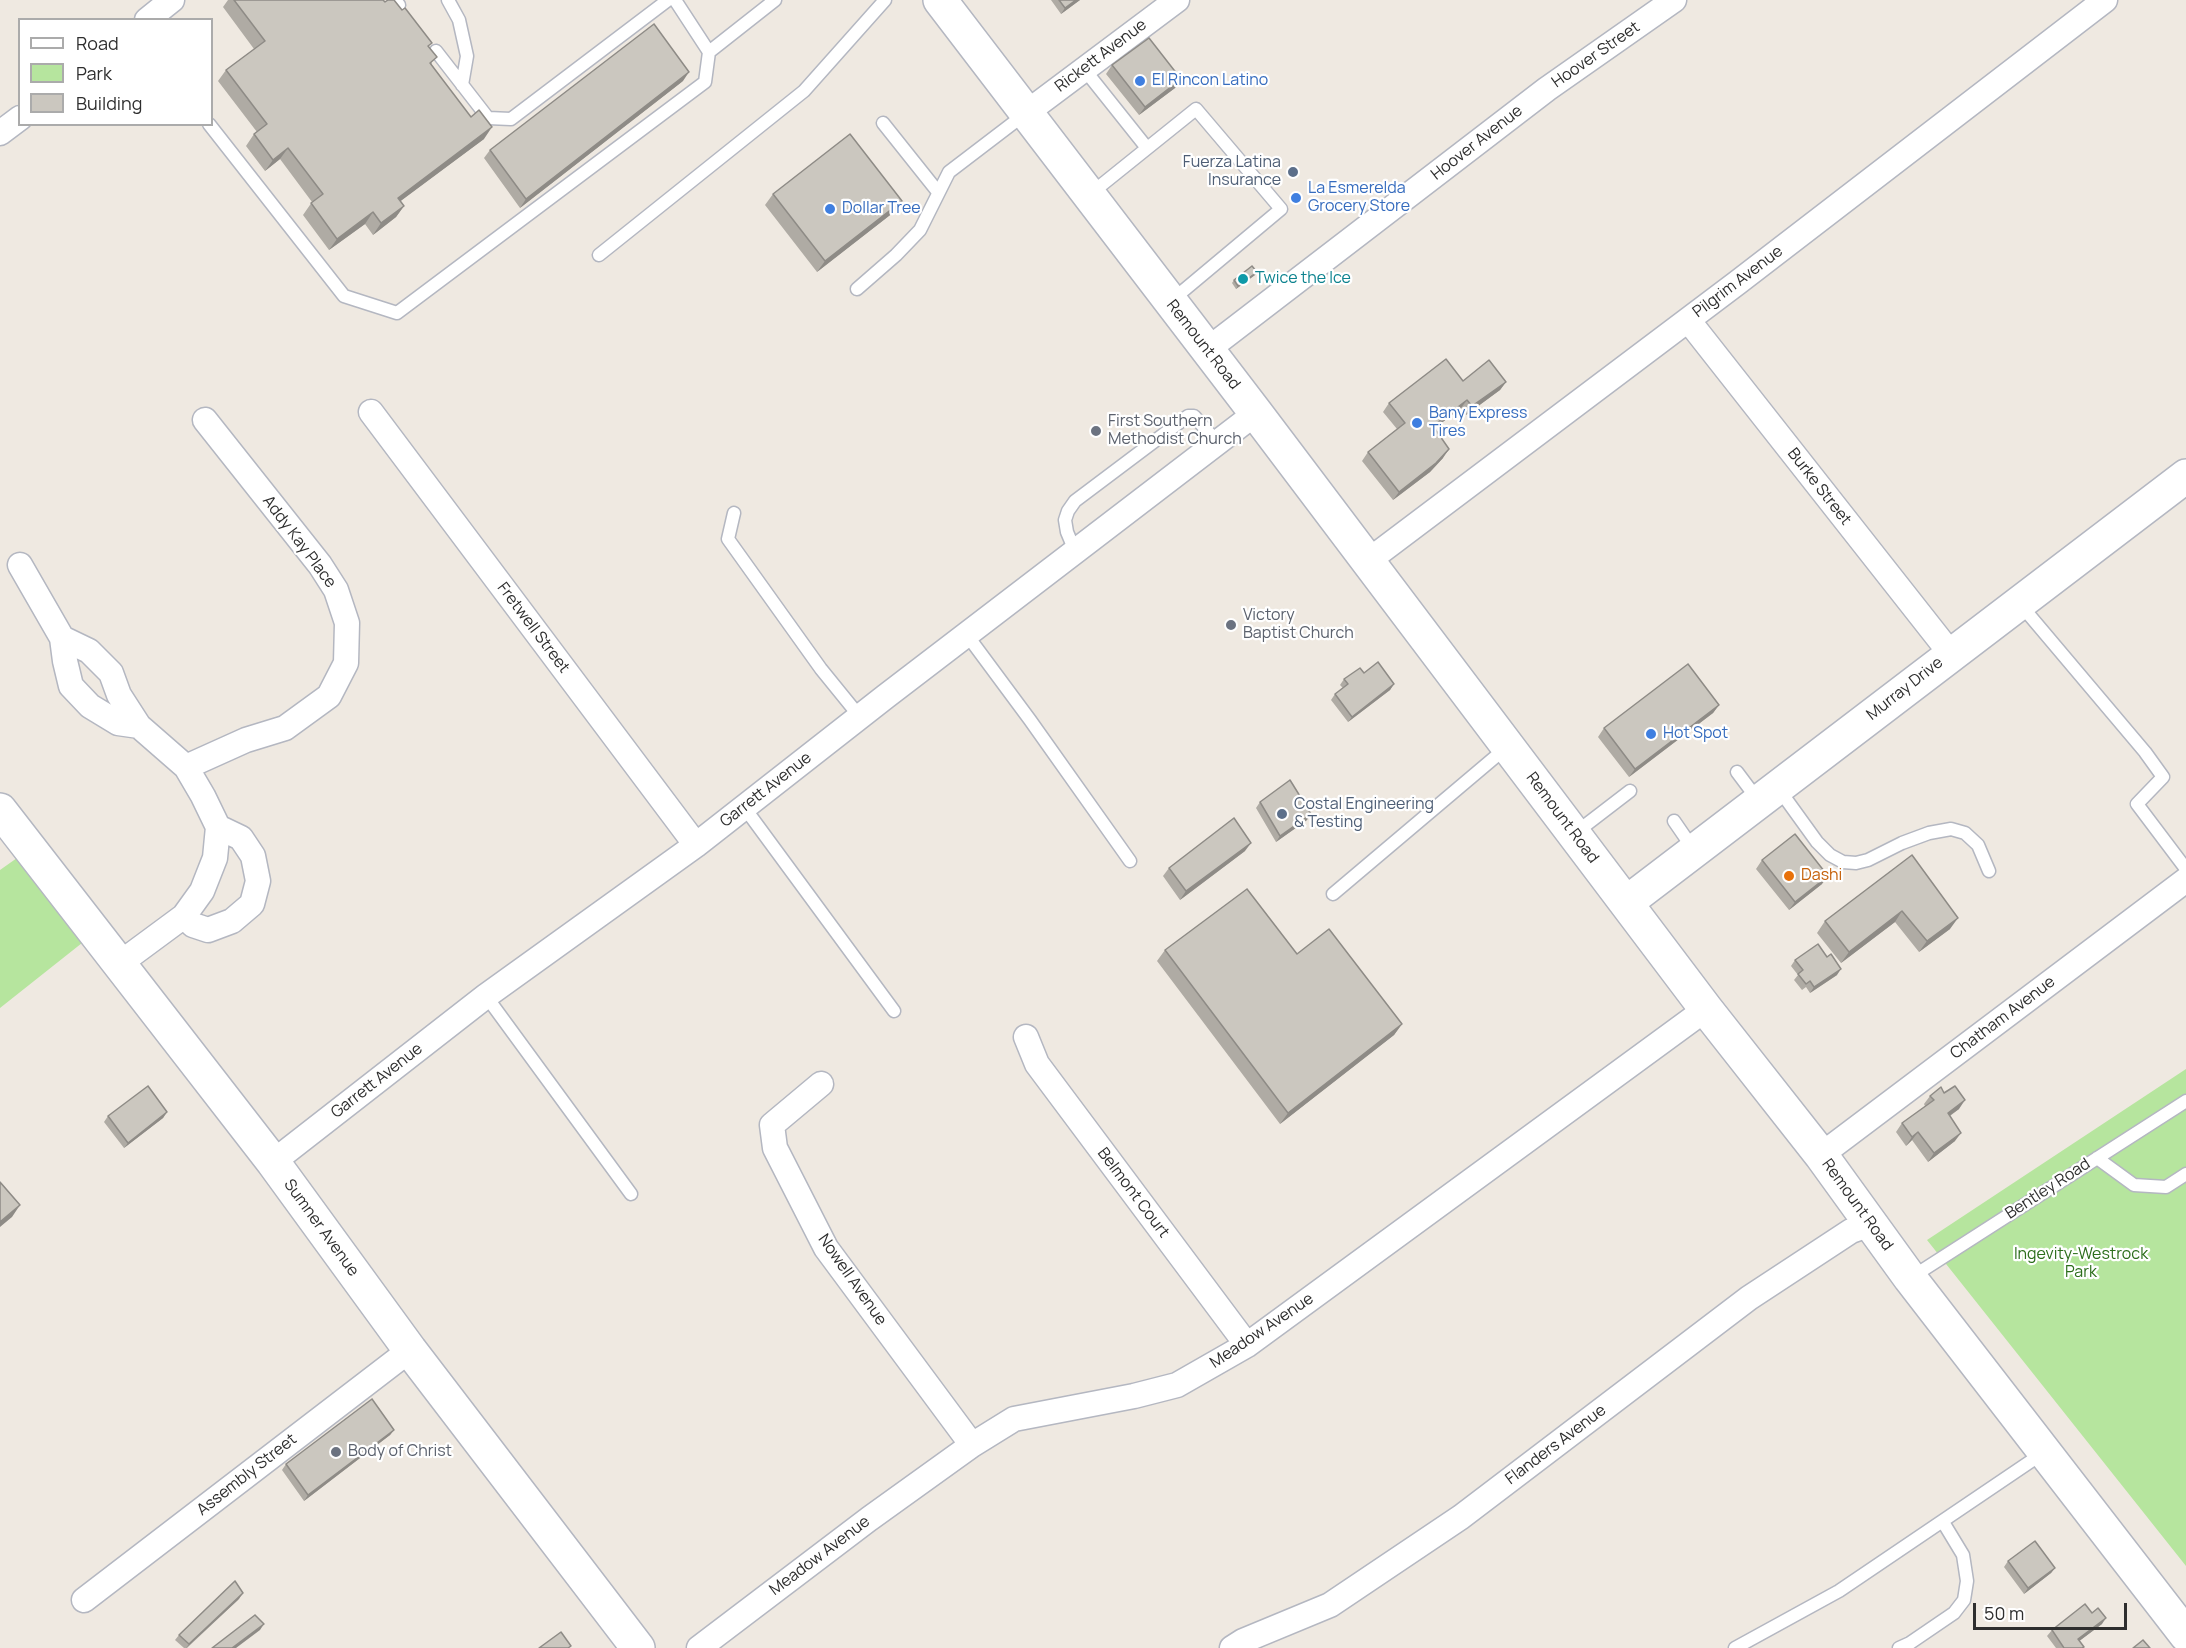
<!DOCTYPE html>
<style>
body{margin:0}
#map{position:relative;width:2186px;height:1648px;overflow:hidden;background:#efe9e1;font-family:Manrope,sans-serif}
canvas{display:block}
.legend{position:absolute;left:18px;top:18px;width:195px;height:108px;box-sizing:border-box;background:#fff;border:2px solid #ababab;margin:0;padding:8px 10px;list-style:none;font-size:18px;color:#2e2e2e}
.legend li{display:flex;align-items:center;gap:12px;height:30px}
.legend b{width:30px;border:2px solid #ababab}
.scale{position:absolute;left:1973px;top:1603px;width:154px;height:27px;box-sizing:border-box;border:3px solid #2e2e2e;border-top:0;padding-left:8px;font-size:18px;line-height:21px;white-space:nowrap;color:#2e2e2e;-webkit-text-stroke:4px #fff;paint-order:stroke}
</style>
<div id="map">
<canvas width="2186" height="1648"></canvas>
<ul class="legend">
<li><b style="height:8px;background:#fff"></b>Road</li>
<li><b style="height:16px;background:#b6e59e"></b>Park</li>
<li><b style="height:16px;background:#cbc7bf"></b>Building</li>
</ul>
<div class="scale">50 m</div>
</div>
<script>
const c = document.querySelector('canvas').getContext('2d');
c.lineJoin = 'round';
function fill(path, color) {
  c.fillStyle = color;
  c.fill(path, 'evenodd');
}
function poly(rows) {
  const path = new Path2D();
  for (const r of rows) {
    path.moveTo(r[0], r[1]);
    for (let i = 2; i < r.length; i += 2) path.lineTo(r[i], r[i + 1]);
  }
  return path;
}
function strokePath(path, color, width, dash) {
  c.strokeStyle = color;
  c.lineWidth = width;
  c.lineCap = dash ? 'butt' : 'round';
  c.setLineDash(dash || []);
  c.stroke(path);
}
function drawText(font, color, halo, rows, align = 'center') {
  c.font = font + ' Manrope,sans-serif';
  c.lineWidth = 4.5;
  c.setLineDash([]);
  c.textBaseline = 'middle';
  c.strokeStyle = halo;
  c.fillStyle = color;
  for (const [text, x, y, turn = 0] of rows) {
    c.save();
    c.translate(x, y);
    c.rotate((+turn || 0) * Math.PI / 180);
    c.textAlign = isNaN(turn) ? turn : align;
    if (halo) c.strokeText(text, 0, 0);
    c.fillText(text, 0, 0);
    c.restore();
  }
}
fill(poly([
 [17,858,82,943,0,1008,0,870],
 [2186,1069,2186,1566,1927,1240]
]), '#b6e59e');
const lane = poly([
 [395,0,399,5],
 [448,0,459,20,467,56,462,85],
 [436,51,488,118,511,119,668,0],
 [709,52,775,0],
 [1084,69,1147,148],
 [883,123,938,192],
 [209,124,344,296,397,313,705,82,709,52,675,0],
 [1089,195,1196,109,1281,209,1171,301],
 [599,255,804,91,885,0],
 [857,289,896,255,920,230,949,172,1025,114],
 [734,513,728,539,821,669,860,717],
 [1075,551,1067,532,1065,520,1068,511,1075,501,1188,416,1194,416,1217,442],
 [2020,604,2145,752,2163,777,2137,804,2186,869],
 [967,635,1030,720,1130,861],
 [1737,772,1758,800],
 [1778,788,1817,842,1830,855,1843,862,1856,863,1868,860,1902,843,1929,833,1951,829,1965,833,1978,845,1989,871],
 [744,807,894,1011],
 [1674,821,1694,850],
 [1574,834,1630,791],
 [1333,894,1507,747],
 [486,996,631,1194],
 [2097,1158,2134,1185,2166,1187,2186,1174],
 [1912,1277,2186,1101],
 [1735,1648,1839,1591,2043,1453],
 [1899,1648,1910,1643,1954,1613,1964,1600,1967,1581,1963,1555,1943,1522]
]);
const street = poly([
 [147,20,172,0],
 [1026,113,1177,0],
 [0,133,20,118],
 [1688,320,1951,654],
 [1207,350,1547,89,1674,0],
 [371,412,696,845],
 [1368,561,1737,283,2105,0],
 [20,565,62,638,65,661,71,686,90,706,118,723,139,726],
 [62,638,89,651,111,673,119,695,139,726,186,767,203,796,218,827,215,858,202,891,184,916,119,964],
 [186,767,246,740,285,728,329,696,346,663,347,623,336,590,320,565,205,420],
 [184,916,193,925,208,930,232,921,252,904,258,881,253,856,241,838,218,827],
 [1026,1037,1037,1064,1247,1345],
 [821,1084,772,1125,775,1148,826,1248,972,1445],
 [1821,1155,2186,880],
 [273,1162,486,996,696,845,885,697,1256,413],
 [84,1600,410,1350],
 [699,1648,869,1519,972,1445,1014,1419,1134,1396,1177,1385,1247,1345,1706,1009],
 [1232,1648,1243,1641,1330,1605,1461,1517,1749,1298,1851,1231,1871,1224]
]);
const secondary = poly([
 [940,0,1256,413,1706,1009,1821,1155,1910,1278,2186,1635],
 [0,810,273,1162,410,1350,638,1648],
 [1626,903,2186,476]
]);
strokePath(lane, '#b4b7c1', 15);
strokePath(street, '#b4b7c1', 27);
strokePath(secondary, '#b4b7c1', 36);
strokePath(lane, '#fff', 12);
strokePath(street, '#fff', 24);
strokePath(secondary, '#fff', 33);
fill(poly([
 [228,0,383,0,429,47,432,65,484,139,400,201,404,206,396,217,373,235,365,224,329,250,303,215,312,202,280,159,265,171,246,146,254,134,257,132,218,81,226,70,254,49,223,7],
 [1051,0,1080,0,1061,14],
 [1112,65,1181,79,1175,88,1139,115,1106,74],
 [683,81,520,208,484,158,490,150],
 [773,194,902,201,894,212,817,272,765,205],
 [1257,272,1255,275,1236,289,1232,283,1234,280],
 [1463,381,1506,382,1500,390,1466,415,1461,408,1435,428,1443,458,1430,472,1393,500,1362,461,1368,452,1397,429,1383,412,1389,403],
 [1364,673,1394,684,1390,690,1348,722,1331,700,1335,694,1343,688,1340,685,1344,679],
 [1719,705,1713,713,1629,777,1598,737,1604,728],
 [1260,802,1307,820,1276,842,1256,808],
 [1245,851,1180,900,1163,876,1169,868],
 [1912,855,1950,929,1919,952,1895,922,1841,963,1817,933,1825,921],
 [1762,860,1822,884,1789,910,1756,869],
 [1165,950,1297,954,1402,1024,1394,1035,1280,1124,1157,961],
 [1795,960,1837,975,1810,993,1806,987,1802,990,1794,980,1798,975,1791,966],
 [1944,1093,1959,1109,1950,1116,1955,1141,1928,1162,1912,1140,1906,1146,1896,1132,1902,1123,1925,1106,1924,1104,1930,1096],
 [167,1112,163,1118,124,1148,104,1122,108,1116],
 [394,1430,390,1435,304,1501,282,1470,286,1464],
 [2008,1561,2055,1568,2051,1573,2024,1594,2004,1567],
 [239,1599,187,1648,184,1648,175,1640,179,1635],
 [2102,1624,2079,1641,2083,1648,2056,1648,2047,1636,2052,1630]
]), '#afaba4');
fill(poly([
 [1076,0,1080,0,1061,14,1065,8],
 [689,72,683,81,520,208,526,199],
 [1181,79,1175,88,1139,115,1145,107],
 [492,127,484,139,390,209,398,198],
 [288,148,280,159,265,171,273,160],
 [902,201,894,212,817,272,825,261],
 [404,206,396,217,373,235,381,223],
 [373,212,365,224,329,250,337,239],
 [1257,272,1255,275,1236,289,1238,286],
 [1506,382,1500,390,1466,415,1472,406],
 [1467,400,1461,408,1427,434,1433,426],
 [1449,449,1443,458,1430,472,1393,500,1399,492],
 [1394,684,1390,690,1348,722,1352,717],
 [1719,705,1713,713,1629,777,1635,769],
 [1311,814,1307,820,1276,842,1280,836],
 [1251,843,1245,851,1180,900,1186,891],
 [1828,876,1822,884,1789,910,1795,902],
 [1902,911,1895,922,1841,963,1849,952],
 [1958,918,1950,929,1919,952,1927,941],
 [1841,969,1837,975,1810,993,1814,987],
 [1402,1024,1394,1035,1280,1124,1288,1113],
 [1965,1100,1959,1109,1942,1121,1948,1113],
 [167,1112,163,1118,124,1148,128,1143],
 [1918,1132,1912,1140,1906,1146,1912,1137],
 [1961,1133,1955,1141,1928,1162,1934,1153],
 [20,1205,12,1217,0,1227,0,1222],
 [394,1430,390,1435,304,1501,308,1495],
 [2055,1568,2051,1573,2024,1594,2028,1588],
 [243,1593,239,1599,186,1648,189,1644],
 [2106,1618,2102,1624,2074,1645,2078,1639],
 [264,1624,260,1630,236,1648,232,1648]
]), '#8e8b86');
const building = poly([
 [234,0,383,0,385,2,388,0,394,0,402,10,405,8,432,43,428,46,437,57,430,63,471,117,479,110,492,127,398,198,404,206,381,223,373,212,337,239,311,203,323,194,288,148,273,160,254,134,267,124,226,70,265,41,234,0],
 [1059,0,1076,0,1065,8,1059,0],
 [654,24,689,72,526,199,490,150,654,24],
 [1149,38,1181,79,1145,107,1112,65,1149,38],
 [850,134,902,201,825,261,773,194,850,134],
 [1252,266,1257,272,1238,286,1234,280,1252,266],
 [1446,359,1463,381,1489,360,1506,382,1472,406,1467,400,1433,426,1449,449,1436,463,1399,492,1368,452,1405,423,1389,403,1446,359],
 [1378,662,1394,684,1352,717,1335,694,1348,684,1344,679,1360,668,1364,673,1378,662],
 [1688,664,1719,705,1635,769,1604,728,1688,664],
 [1290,780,1311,814,1280,836,1260,802,1290,780],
 [1234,818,1251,843,1186,891,1169,868,1234,818],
 [1795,834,1828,876,1795,902,1762,860,1795,834],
 [1912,855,1958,918,1927,941,1902,911,1849,952,1825,921,1912,855],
 [1247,889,1297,954,1329,929,1402,1024,1288,1113,1165,950,1247,889],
 [1818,944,1827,957,1831,954,1841,969,1814,987,1810,981,1806,984,1798,974,1803,970,1795,960,1818,944],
 [148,1086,167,1112,128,1143,108,1116,148,1086],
 [1955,1086,1965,1100,1948,1113,1961,1133,1934,1153,1918,1132,1912,1137,1902,1123,1934,1100,1930,1096,1941,1087,1944,1093,1955,1086],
 [0,1182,20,1205,0,1222,0,1182],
 [372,1399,394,1430,308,1495,286,1464,372,1399],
 [2035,1541,2055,1568,2028,1588,2008,1561,2035,1541],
 [235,1581,243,1593,189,1644,179,1635,235,1581],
 [2085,1604,2092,1613,2098,1608,2106,1618,2078,1639,2084,1647,2082,1648,2064,1648,2052,1630,2085,1604],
 [255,1615,264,1624,232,1648,212,1648,255,1615],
 [561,1632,571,1646,568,1648,539,1648,561,1632],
 [2143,1640,2150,1648,2133,1648,2143,1640]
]);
fill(building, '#cbc7bf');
strokePath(building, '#8e8b86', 1.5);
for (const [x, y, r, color] of [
 [1140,81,6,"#3f7fe0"],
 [1293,172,6,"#5c6f8a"],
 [1296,198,6,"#3f7fe0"],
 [830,209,6,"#3f7fe0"],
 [1243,279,6,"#0f9aa8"],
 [1417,423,6,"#3f7fe0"],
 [1096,431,6,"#6b7280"],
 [1231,625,6,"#6b7280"],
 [1651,734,6,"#3f7fe0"],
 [1282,814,6,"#5c6f8a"],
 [1789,876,6,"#e8710a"],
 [336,1452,6,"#6b7280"]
]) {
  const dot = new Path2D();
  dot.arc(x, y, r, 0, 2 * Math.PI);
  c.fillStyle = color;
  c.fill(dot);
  strokePath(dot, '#fff', 2);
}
drawText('16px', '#2e2e2e', '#fff', [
 ["Hoover Street",1596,55,-35],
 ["Rickett Avenue",1101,56,-37],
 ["Hoover Avenue",1477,143,-38],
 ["Pilgrim Avenue",1738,282,-37],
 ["Remount Road",1203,345,52],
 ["Burke Street",1819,487,52],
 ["Addy Kay Place",299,542,53],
 ["Fretwell Street",533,628,53],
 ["Murray Drive",1905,689,-38],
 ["Garrett Avenue",766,790,-38],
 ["Remount Road",1562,818,53],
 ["Chatham Avenue",2003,1018,-37],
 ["Garrett Avenue",377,1081,-38],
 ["Bentley Road",2048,1189,-33],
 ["Belmont Court",1133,1193,53],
 ["Remount Road",1857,1205,54],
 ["Sumner Avenue",321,1228,54],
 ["Nowell Avenue",852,1280,55],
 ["Meadow Avenue",1262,1331,-34],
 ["Flanders Avenue",1556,1445,-37],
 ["Assembly Street",247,1475,-38],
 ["Meadow Avenue",820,1556,-37]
]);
drawText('16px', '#366cbe', '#fff', [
 ["El Rincon Latino",1152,81],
 ["La Esmerelda",1308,189],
 ["Grocery Store",1308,207],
 ["Dollar Tree",842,209],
 ["Bany Express",1429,414],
 ["Tires",1429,432],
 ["Hot Spot",1663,734]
], 'left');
drawText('16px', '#4e5e75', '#fff', [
 ["Fuerza Latina",1281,163],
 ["Insurance",1281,181],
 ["Costal Engineering",1294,805,"left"],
 ["& Testing",1294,823,"left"]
], 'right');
drawText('16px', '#0d838f', '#fff', [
 ["Twice the Ice",1255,279]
], 'left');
drawText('16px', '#5b616d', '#fff', [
 ["First Southern",1108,422],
 ["Methodist Church",1108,440],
 ["Victory",1243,616],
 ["Baptist Church",1243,634],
 ["Body of Christ",348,1452]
], 'left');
drawText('16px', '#c56008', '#fff', [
 ["Dashi",1801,876]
], 'left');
drawText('16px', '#2c6e1b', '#fff', [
 ["Ingevity-Westrock",2081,1255],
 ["Park",2081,1273]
]);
</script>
